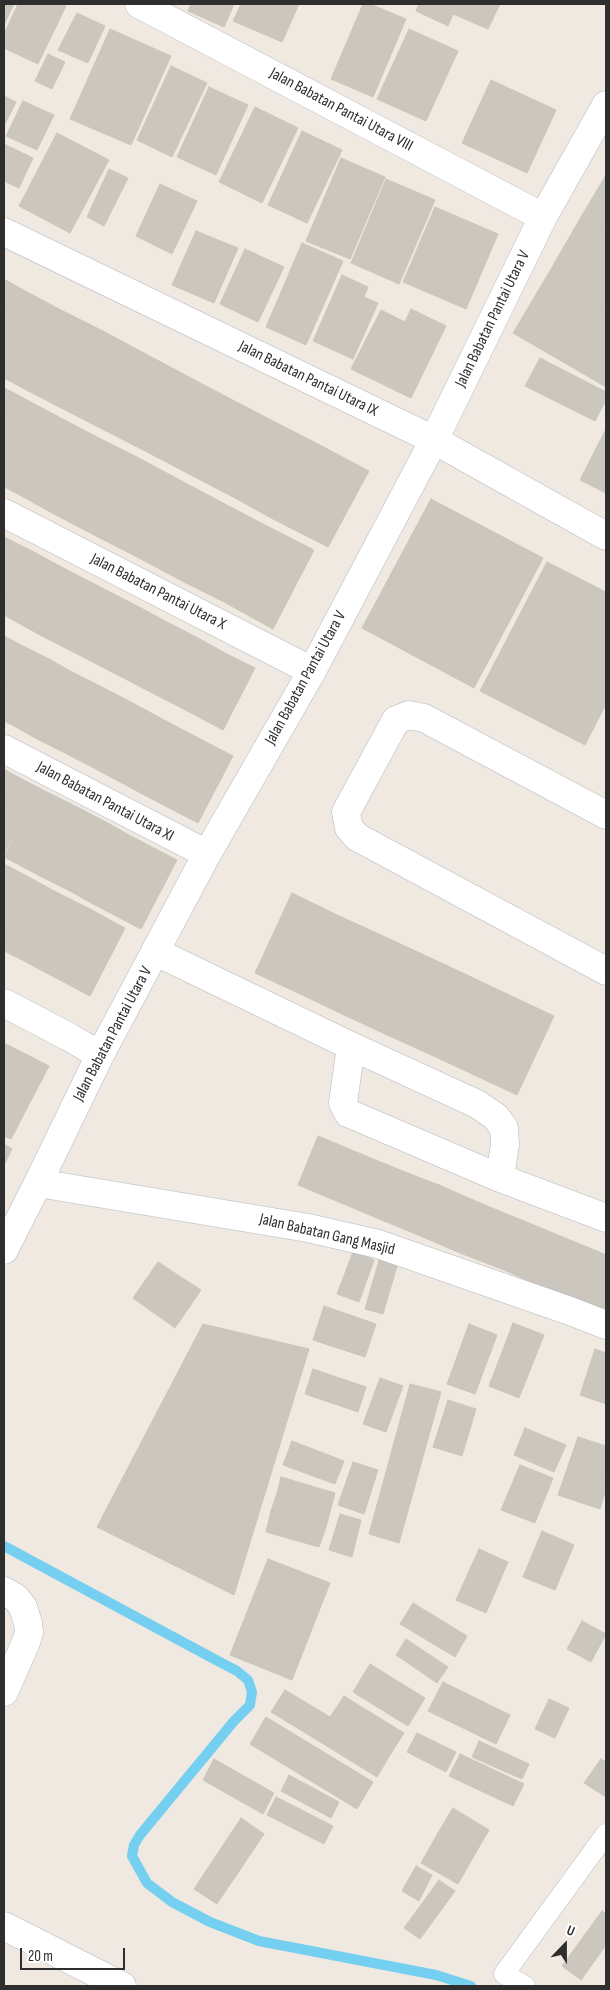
<!DOCTYPE html>
<style>
body{margin:0}
#map{position:relative;width:610px;height:1990px;overflow:hidden;background:#efe9e1;font-family:"Sofia Sans Condensed",sans-serif}
canvas{display:block}
.frame{position:absolute;inset:0;border:5px solid #2e2e2e;pointer-events:none}
.north{position:absolute;left:540px;top:1920px;width:50px;height:50px;-webkit-text-stroke:4px #fff;paint-order:stroke;rotate:22deg;font-size:14px;font-weight:700;line-height:20px;text-align:center;color:#2e2e2e}
.north::after{content:'';display:block;margin:auto;width:18px;height:22px;background:#2e2e2e;clip-path:polygon(50% 0,100% 100%,50% 72%,0 100%)}
.scale{position:absolute;left:20px;top:1948px;width:105px;height:22px;box-sizing:border-box;border:2px solid #2e2e2e;border-top:0;padding-left:6px;font-size:15px;line-height:18px;white-space:nowrap;color:#2e2e2e;-webkit-text-stroke:4px #fff;paint-order:stroke}
</style>
<div id="map">
<canvas width="610" height="1990"></canvas>
<div class="frame"></div>
<div class="north">U</div>
<div class="scale">20 m</div>
</div>
<script>
const c = document.querySelector('canvas').getContext('2d');
c.lineJoin = 'round';
function poly(rows) {
  const path = new Path2D();
  for (const r of rows) {
    path.moveTo(r[0], r[1]);
    for (let i = 2; i < r.length; i += 2) path.lineTo(r[i], r[i + 1]);
  }
  return path;
}
function strokePath(path, color, width, dash) {
  c.strokeStyle = color;
  c.lineWidth = width;
  c.lineCap = dash ? 'butt' : 'round';
  c.setLineDash(dash || []);
  c.stroke(path);
}
function fill(path, color) {
  c.fillStyle = color;
  c.fill(path, 'evenodd');
}
function drawText(font, color, halo, rows, align = 'center') {
  c.font = font + ' "Sofia Sans Condensed",sans-serif';
  c.lineWidth = 4.5;
  c.setLineDash([]);
  c.textBaseline = 'middle';
  c.strokeStyle = halo;
  c.fillStyle = color;
  for (const [text, x, y, turn = 0] of rows) {
    c.save();
    c.translate(x, y);
    c.rotate((+turn || 0) * Math.PI / 180);
    c.textAlign = isNaN(turn) ? turn : align;
    if (halo) c.strokeText(text, 0, 0);
    c.fillText(text, 0, 0);
    c.restore();
  }
}
strokePath(poly([
 [4,1546,216,1660,237,1671,248,1680,252,1692,250,1705,234,1721,140,1835,134,1845,132,1856,147,1883,172,1902,210,1922,259,1941,436,1975,471,1986]
]), '#75cff0', 10);
const building = poly([
 [4,4,14,4,4,25,4,4],
 [18,4,60,4,66,6,38,64,4,48,4,34,18,4],
 [191,4,234,4,224,27,188,11,191,4],
 [241,4,299,4,282,42,233,21,241,4],
 [363,4,370,4,406,19,373,97,331,79,363,4],
 [419,4,500,4,488,29,453,14,448,26,416,11,419,4],
 [77,13,105,26,88,63,58,50,77,13],
 [110,29,171,56,131,145,70,119,110,29],
 [409,29,458,51,426,121,377,99,409,29],
 [48,54,65,62,52,89,35,81,48,54],
 [171,66,207,83,172,157,137,140,171,66],
 [491,80,556,110,527,173,462,143,491,80],
 [209,87,248,105,216,175,177,157,209,87],
 [4,96,16,102,4,126,4,96],
 [23,101,54,115,37,150,6,136,23,101],
 [255,107,298,128,262,203,219,182,255,107],
 [302,131,342,150,307,223,268,205,302,131],
 [57,133,109,160,70,233,19,206,57,133],
 [4,144,33,158,19,188,4,181,4,144],
 [341,158,385,177,350,259,306,241,341,158],
 [109,169,128,178,104,226,87,217,109,169],
 [606,175,606,232,581,217,606,175],
 [386,179,435,200,399,284,351,263,386,179],
 [160,184,197,201,172,254,136,236,160,184],
 [435,207,498,234,466,309,403,282,435,207],
 [581,217,606,232,606,310,547,276,581,217],
 [196,231,238,248,214,303,172,285,196,231],
 [302,243,343,261,306,345,266,327,302,243],
 [245,249,284,267,258,322,220,304,245,249],
 [342,275,368,287,364,297,378,303,353,359,313,341,342,275],
 [547,276,606,310,606,387,513,333,547,276],
 [4,279,18,287,4,314,4,279],
 [18,287,57,308,17,385,4,378,4,314,18,287],
 [57,308,103,331,63,409,17,385,57,308],
 [411,309,446,326,411,398,351,369,381,310,405,322,411,309],
 [103,331,144,353,104,430,63,409,103,331],
 [144,353,189,377,149,453,104,430,144,353],
 [540,358,606,392,606,400,595,421,525,386,540,358],
 [189,377,225,396,185,472,149,453,189,377],
 [4,388,14,393,4,413,4,388],
 [14,393,57,416,16,493,4,487,4,413,14,393],
 [225,396,273,421,233,497,185,472,225,396],
 [57,416,95,436,54,514,16,493,57,416],
 [273,421,314,442,273,519,233,497,273,421],
 [606,429,606,493,580,480,606,429],
 [95,436,137,457,96,536,54,514,95,436],
 [314,442,369,471,328,547,273,519,314,442],
 [137,457,178,479,137,557,96,536,137,457],
 [178,479,223,503,182,581,137,557,178,479],
 [431,499,543,558,474,688,362,628,431,499],
 [223,503,265,525,224,602,182,581,223,503],
 [265,525,314,550,273,629,224,602,265,525],
 [4,537,30,550,4,601,4,537],
 [30,550,73,573,40,635,4,615,4,601,30,550],
 [547,562,606,592,606,704,585,745,480,691,547,562],
 [73,573,114,594,81,656,40,635,73,573],
 [114,594,141,608,108,670,81,656,114,594],
 [141,608,169,623,137,685,108,670,141,608],
 [169,623,198,638,166,700,137,685,169,623],
 [4,636,25,647,4,688,4,636],
 [198,638,225,653,193,714,166,700,198,638],
 [25,647,49,659,14,726,4,721,4,688,25,647],
 [225,653,255,668,223,730,193,714,225,653],
 [49,659,72,672,37,739,14,726,49,659],
 [72,672,100,686,65,753,37,739,72,672],
 [100,686,127,700,92,767,65,753,100,686],
 [127,700,155,715,120,782,92,767,127,700],
 [155,715,183,730,148,797,120,782,155,715],
 [183,730,233,756,198,823,148,797,183,730],
 [4,769,18,777,4,804,4,769],
 [18,777,39,788,4,854,4,804,18,777],
 [39,788,77,807,40,876,4,857,39,788],
 [77,807,106,822,70,891,40,876,77,807],
 [106,822,129,835,93,904,70,891,106,822],
 [129,835,177,860,141,929,93,904,129,835],
 [6,865,36,881,4,942,4,869,6,865],
 [36,881,58,893,22,960,4,951,4,942,36,881],
 [58,893,90,909,54,977,22,960,58,893],
 [292,893,335,914,298,993,255,973,292,893],
 [90,909,125,928,90,996,54,977,90,909],
 [335,914,381,935,344,1015,298,993,335,914],
 [381,935,422,954,385,1034,344,1015,381,935],
 [422,954,465,974,427,1053,385,1034,422,954],
 [465,974,507,994,470,1073,427,1053,465,974],
 [507,994,554,1016,517,1095,470,1073,507,994],
 [4,1043,49,1066,11,1139,4,1136,4,1043],
 [318,1136,366,1156,346,1205,298,1185,318,1136],
 [4,1144,12,1149,4,1165,4,1144],
 [366,1156,405,1172,384,1221,346,1205,366,1156],
 [405,1172,439,1185,418,1235,384,1221,405,1172],
 [439,1185,480,1203,460,1253,418,1235,439,1185],
 [480,1203,524,1221,504,1270,460,1253,480,1203],
 [524,1221,558,1235,538,1285,504,1270,524,1221],
 [558,1235,597,1251,577,1300,538,1285,558,1235],
 [597,1251,606,1255,606,1313,577,1300,597,1251],
 [353,1252,374,1260,359,1302,337,1294,353,1252],
 [379,1260,397,1266,383,1314,365,1309,379,1260],
 [158,1262,201,1290,175,1328,133,1298,158,1262],
 [324,1306,376,1324,365,1357,313,1340,324,1306],
 [513,1323,544,1335,519,1398,489,1386,513,1323],
 [203,1324,309,1349,234,1595,97,1527,203,1324],
 [469,1324,497,1335,475,1394,447,1384,469,1324],
 [595,1349,606,1353,606,1404,580,1395,595,1349],
 [313,1369,366,1387,358,1412,305,1394,313,1369],
 [380,1378,403,1386,386,1432,363,1424,380,1378],
 [410,1384,441,1392,399,1543,369,1534,410,1384],
 [448,1400,476,1409,462,1456,433,1447,448,1400],
 [525,1428,566,1445,554,1472,514,1455,525,1428],
 [578,1437,606,1446,606,1478,568,1466,578,1437],
 [292,1441,344,1461,335,1484,283,1465,292,1441],
 [353,1462,378,1470,364,1514,338,1505,353,1462],
 [520,1465,553,1478,535,1523,501,1510,520,1465],
 [568,1466,606,1478,606,1489,600,1509,558,1495,568,1466],
 [281,1477,335,1493,331,1508,277,1493,281,1477],
 [277,1493,331,1508,326,1527,271,1511,277,1493],
 [271,1511,326,1527,319,1547,266,1532,271,1511],
 [340,1514,361,1520,352,1557,329,1550,340,1514],
 [542,1531,574,1545,555,1590,523,1577,542,1531],
 [479,1549,508,1562,486,1613,456,1600,479,1549],
 [268,1559,330,1583,292,1680,230,1655,268,1559],
 [413,1603,467,1636,455,1657,400,1624,413,1603],
 [582,1621,606,1634,591,1662,567,1649,582,1621],
 [406,1639,448,1667,437,1683,396,1655,406,1639],
 [370,1664,425,1698,408,1726,353,1692,370,1664],
 [443,1682,510,1715,496,1744,428,1711,443,1682],
 [285,1690,330,1717,317,1740,271,1712,285,1690],
 [344,1696,404,1733,390,1755,330,1717,344,1696],
 [549,1699,569,1708,555,1738,535,1729,549,1699],
 [266,1717,373,1782,357,1809,250,1744,266,1717],
 [330,1717,390,1755,377,1777,317,1740,330,1717],
 [417,1733,456,1752,446,1772,407,1752,417,1733],
 [479,1741,529,1764,522,1779,472,1757,479,1741],
 [460,1754,524,1784,513,1806,449,1776,460,1754],
 [214,1759,274,1793,263,1814,203,1780,214,1759],
 [601,1759,606,1762,606,1797,584,1783,601,1759],
 [289,1775,339,1802,331,1818,281,1791,289,1775],
 [276,1797,333,1826,324,1844,267,1815,276,1797],
 [453,1808,489,1830,475,1854,438,1833,453,1808],
 [241,1818,264,1834,217,1904,194,1889,241,1818],
 [438,1833,475,1854,458,1884,421,1863,438,1833],
 [416,1866,432,1875,419,1901,402,1891,416,1866],
 [439,1880,455,1891,420,1939,404,1928,439,1880],
 [602,1911,606,1914,606,1945,581,1980,562,1966,602,1911]
]);
fill(building, '#cbc7bf');
strokePath(building, '#cbc5ba', 1);
const lane = poly([
 [525,1986,504,1974,606,1834]
]);
const street = poly([
 [139,4,543,217],
 [4,232,434,440,606,536],
 [4,513,312,671],
 [4,749,207,854],
 [606,815,424,718,409,715,396,720,346,812,349,828,357,837,606,971],
 [156,952,351,1046,477,1104,496,1117,504,1128,505,1144,500,1178],
 [4,1003,69,1037,100,1055],
 [351,1046,343,1103,348,1113,500,1178,606,1218],
 [38,1183,308,1228,378,1244,570,1311,606,1325],
 [4,1250,38,1183,100,1055,207,854,312,671,434,440,543,217,606,105],
 [4,1591,16,1598,23,1607,28,1623,29,1632,26,1642,4,1692],
 [4,1926,122,1986]
]);
strokePath(lane, '#b4b7c1', 21);
strokePath(street, '#b4b7c1', 29);
strokePath(lane, '#fff', 20);
strokePath(street, '#fff', 28);
drawText('16px', '#2e2e2e', '#fff', [
 ["Jalan Babatan Pantai Utara VIII",341,110,28],
 ["Jalan Babatan Pantai Utara V",493,319,-64],
 ["Jalan Babatan Pantai Utara IX",308,379,26],
 ["Jalan Babatan Pantai Utara X",158,592,27],
 ["Jalan Babatan Pantai Utara V",306,678,-61],
 ["Jalan Babatan Pantai Utara XI",105,802,28],
 ["Jalan Babatan Pantai Utara V",113,1034,-62],
 ["Jalan Babatan Gang Masjid",327,1235,13]
]);
</script>
